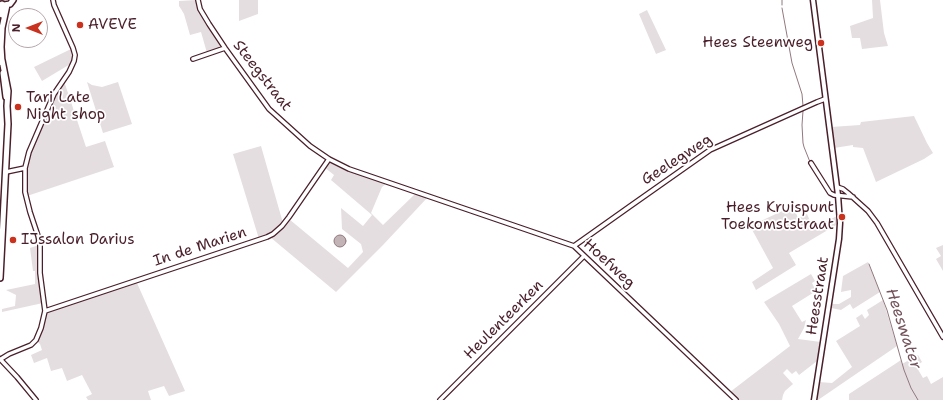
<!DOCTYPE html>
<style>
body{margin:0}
#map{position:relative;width:943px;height:400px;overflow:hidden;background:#fff;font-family:"Shantell Sans",sans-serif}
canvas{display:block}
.north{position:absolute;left:8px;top:8px;width:40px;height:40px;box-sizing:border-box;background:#fff;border:1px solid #b7a5aa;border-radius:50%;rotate:270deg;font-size:11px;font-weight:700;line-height:16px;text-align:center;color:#4a1f2b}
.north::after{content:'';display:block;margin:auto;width:14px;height:18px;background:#c8321e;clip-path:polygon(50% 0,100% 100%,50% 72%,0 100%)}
</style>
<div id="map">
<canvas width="943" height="400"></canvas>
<div class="north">N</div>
</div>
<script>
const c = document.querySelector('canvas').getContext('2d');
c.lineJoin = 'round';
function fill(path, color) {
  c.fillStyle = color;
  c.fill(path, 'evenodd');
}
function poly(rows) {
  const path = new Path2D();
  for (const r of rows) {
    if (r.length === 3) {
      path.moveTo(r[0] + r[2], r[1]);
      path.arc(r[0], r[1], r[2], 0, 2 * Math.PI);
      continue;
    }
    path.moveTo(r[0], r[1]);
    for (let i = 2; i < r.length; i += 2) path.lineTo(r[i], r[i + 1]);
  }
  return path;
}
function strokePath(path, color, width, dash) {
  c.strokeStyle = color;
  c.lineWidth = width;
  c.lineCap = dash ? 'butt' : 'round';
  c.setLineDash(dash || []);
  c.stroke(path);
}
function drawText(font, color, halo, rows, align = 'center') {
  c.font = font + ' "Shantell Sans",sans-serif';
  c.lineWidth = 3.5;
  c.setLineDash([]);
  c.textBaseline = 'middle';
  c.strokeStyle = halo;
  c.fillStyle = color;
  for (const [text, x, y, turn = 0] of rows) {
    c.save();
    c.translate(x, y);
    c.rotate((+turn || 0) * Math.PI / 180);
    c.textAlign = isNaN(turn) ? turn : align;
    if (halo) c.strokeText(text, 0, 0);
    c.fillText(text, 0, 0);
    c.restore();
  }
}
fill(poly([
 [196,0,199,11,204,21,220,44,219,48,217,50,207,53,201,32,190,35,184,14,181,9,179,6,179,1],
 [239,0,258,0,258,14,239,21],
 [872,0,880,0,884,33,888,46,862,49,860,38,852,38,850,26,873,18],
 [647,10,666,50,656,54,639,14],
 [71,49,72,63,42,81,34,67],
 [64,81,86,147,105,141,114,167,27,196,26,168,31,151,54,97],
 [87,82,92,85,102,87,118,82,132,124,103,133],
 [914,116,927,143,933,153,924,159,876,182,863,148,853,147,853,145,834,148,831,127,860,125,861,122],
 [261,146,283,223,273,233,259,239,233,154],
 [328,162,332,162,387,183,382,187,371,213,383,225,416,193,428,197,383,245,336,292,270,237,278,232,289,219,348,268,363,252,361,244,342,229,341,208,363,226,372,215,331,180,334,175,324,167],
 [793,206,798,218,807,214,813,228,837,216,838,224,789,253,796,265,756,290,752,282,773,268,750,226],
 [39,245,43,303,2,312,2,309,15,306,16,295,6,290,35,284,35,271,33,271,30,248],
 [943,245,943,271,936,259,941,256,936,248],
 [868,262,880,292,853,309,850,304,841,310,831,308,832,304,839,304,851,297,851,290,841,292,843,276],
 [811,274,815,281,812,283,816,291,792,306,802,322,806,320,804,328,798,339,821,342,817,361,799,375,796,371,792,374,787,369,783,373,793,384,785,391,783,395,782,400,738,400,730,392,790,346,779,324,764,302],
 [137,283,185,391,169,396,164,386,148,391,151,400,88,400,86,397,92,394,82,375,67,381,62,368,51,371,47,358,34,363,31,355,42,350,40,344,37,341,46,314,47,313,50,311],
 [883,300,897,346,818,400,817,400,819,382,832,383,852,367,836,341,860,326,856,318,862,314,865,319,869,315,867,310],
 [918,355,922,362,916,366,923,378,927,376,931,384,943,377,943,400,849,400,849,394,895,364,901,360,902,364]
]), '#e5dee0');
const water = poly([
 [340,241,6]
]);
fill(water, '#c1b3b6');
strokePath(water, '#91787e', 1);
strokePath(poly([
 [782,0,782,5],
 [782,8,792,63,802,94,803,106],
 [803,111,802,125,803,143,804,147,810,162],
 [869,264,887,310,904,370,911,388,918,400]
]), '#91787e', 1);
const minor = poly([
 [198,0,200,9,209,24,225,48,269,109,310,146,329,159,349,169,574,246,736,400],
 [193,59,225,48],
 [811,163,830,193,834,195,853,197],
 [6,172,25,168],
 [837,187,843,189,848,193,868,211,877,223,943,337],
 [574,246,629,207,710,150,817,102,825,99],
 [45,311,267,237,273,234,282,226,289,217,329,159],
 [0,359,17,377,36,400],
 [1,359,9,354,31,345,36,340,41,328,45,311,40,273,40,242,30,212,25,192,25,168,29,152,54,94,69,72,74,61,75,55,73,48,54,5,53,0],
 [440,400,584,256]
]);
const tertiary = poly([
 [813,0,838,195,840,223,839,239,814,400]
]);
const primary = poly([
 [2,4,2,15],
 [4,5,10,4,13,0],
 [2,63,1,47,2,28,7,5],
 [3,73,6,97],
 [0,278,8,124,7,106,8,91,2,60]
]);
strokePath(minor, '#4a1f2b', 6);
strokePath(tertiary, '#4a1f2b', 7);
strokePath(primary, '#4a1f2b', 8);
strokePath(minor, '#fff', 3.5);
strokePath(tertiary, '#fff', 4);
strokePath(primary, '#fff', 5);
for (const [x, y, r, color] of [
 [80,25,4,"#c8321e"],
 [821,43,4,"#c8321e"],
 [18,107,4,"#c8321e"],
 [842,217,4,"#c8321e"],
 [13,240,4,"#c8321e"]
]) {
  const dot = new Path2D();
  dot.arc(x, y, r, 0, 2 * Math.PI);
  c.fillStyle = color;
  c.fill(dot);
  strokePath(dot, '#fff', 1.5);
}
drawText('15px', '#4a1f2b', '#fff', [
 ["AVEVE",88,25],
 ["Hees Steenweg",813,43,"right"],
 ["Tari Late",26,98],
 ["Night shop",26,115],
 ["Hees Kruispunt",834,208,"right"],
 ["Toekomststraat",834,225,"right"],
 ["IJssalon Darius",21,240]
], 'left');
drawText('15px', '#4a1f2b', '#fff', [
 ["Steegstraat",262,76,52],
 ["Geelegweg",677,160,-33],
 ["In de Marien",200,247,-18],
 ["Hoefweg",609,264,43],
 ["Heesstraat",818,296,-81],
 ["Heulenteerken",504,320,-45]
]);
drawText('italic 16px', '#74535c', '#fff', [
 ["Heeswater",903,329,72]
]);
</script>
